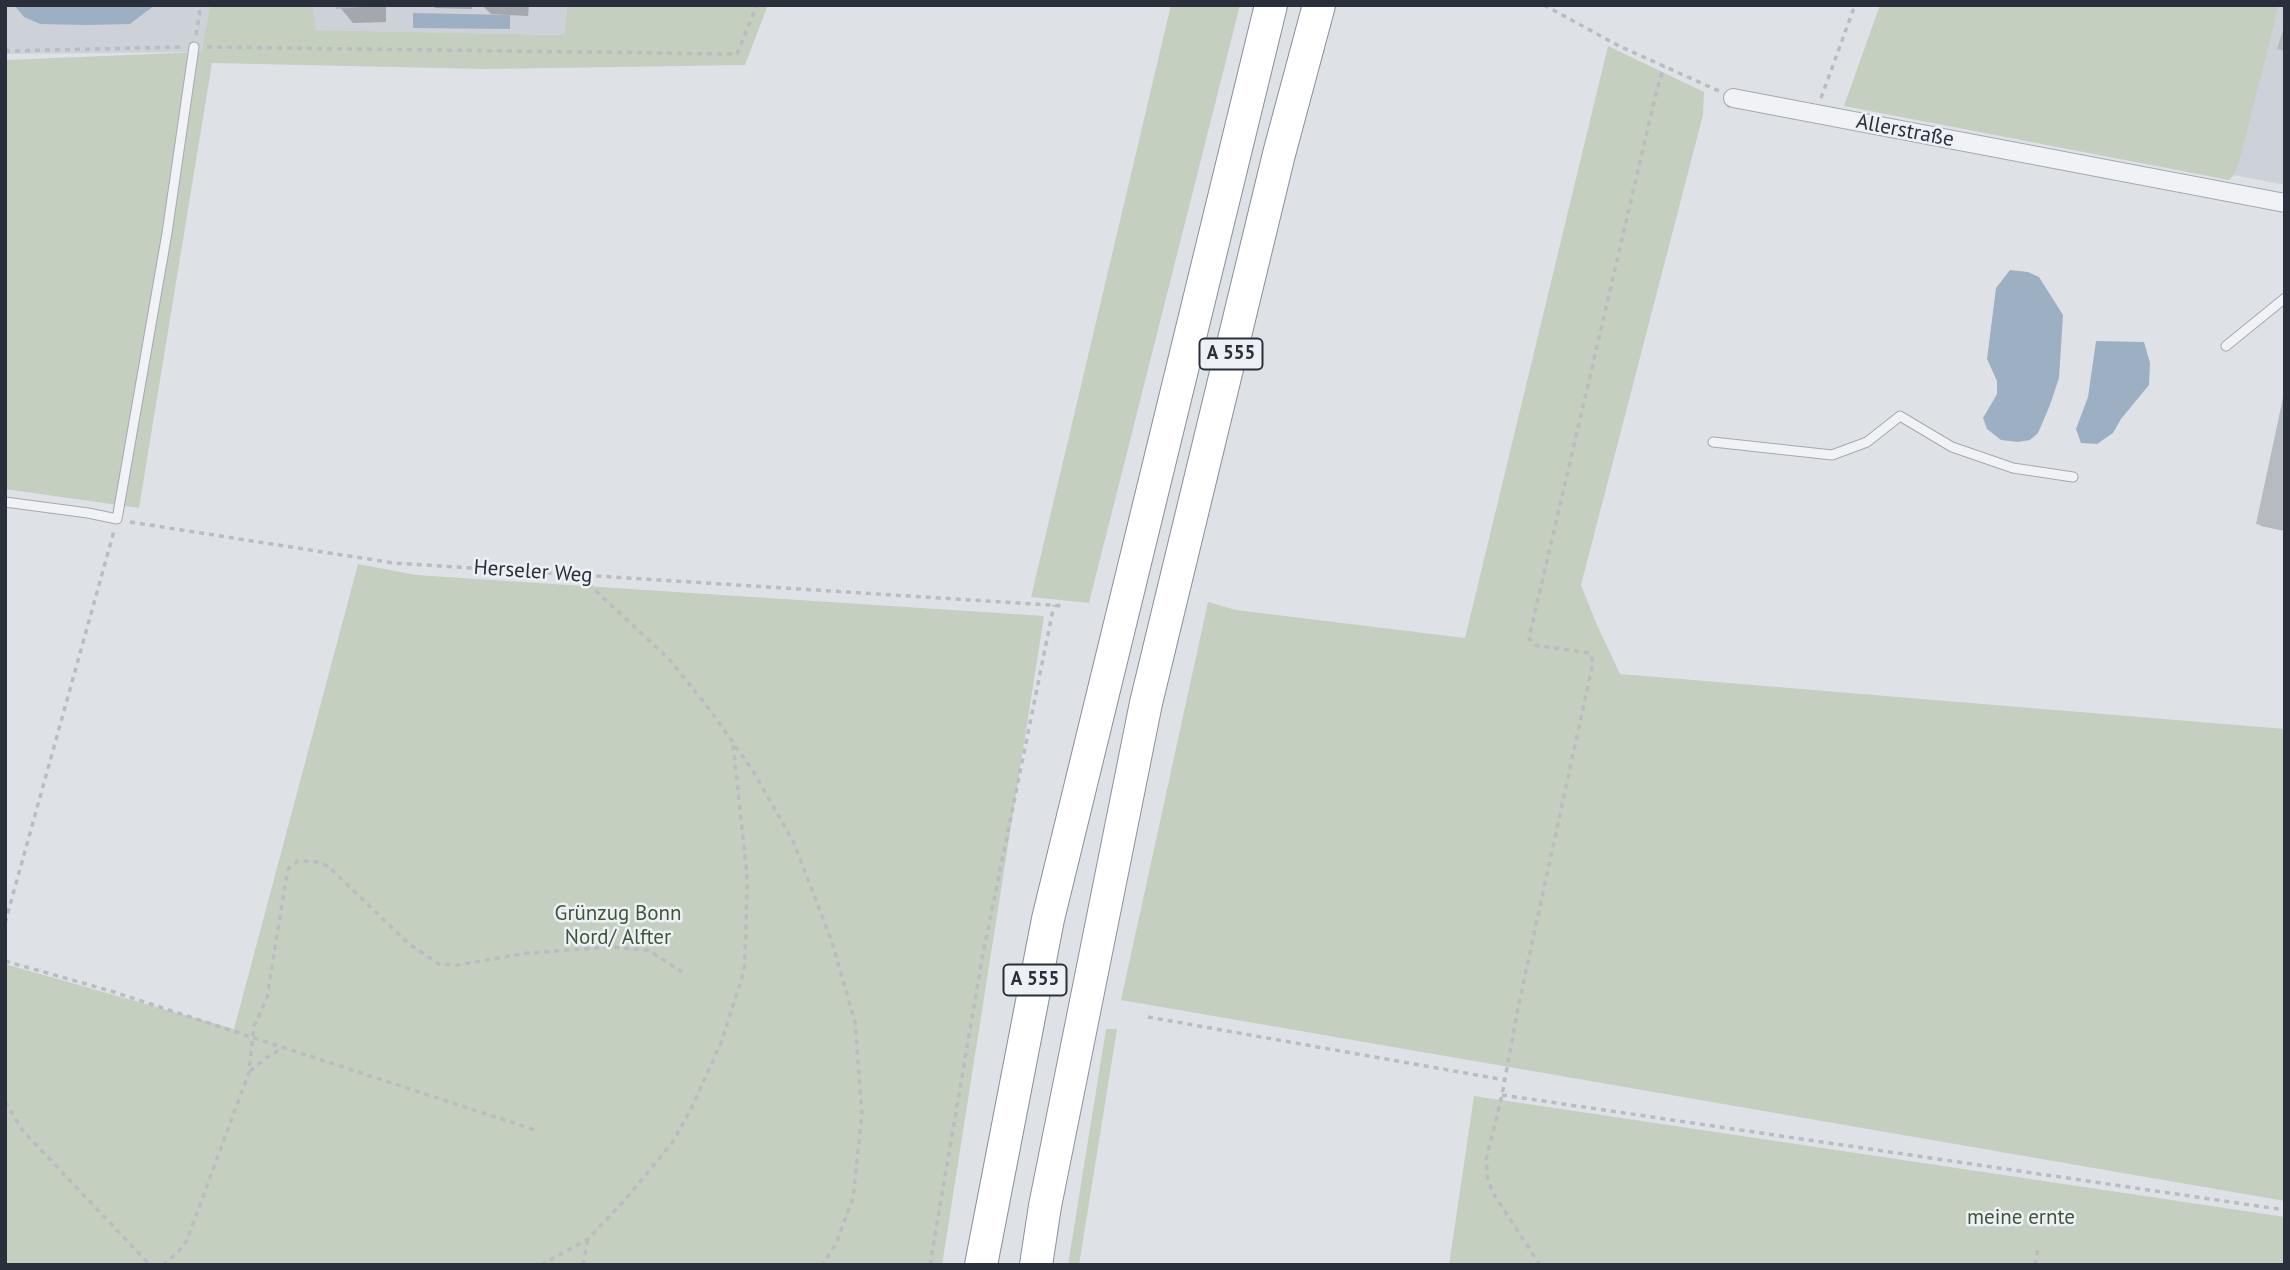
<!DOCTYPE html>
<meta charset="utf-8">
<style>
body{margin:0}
#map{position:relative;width:2290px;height:1270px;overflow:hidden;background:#dee2e6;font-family:"PT Sans",sans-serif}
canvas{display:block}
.frame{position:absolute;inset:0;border:7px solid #29303c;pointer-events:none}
</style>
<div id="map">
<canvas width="2290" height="1270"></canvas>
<div class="frame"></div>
</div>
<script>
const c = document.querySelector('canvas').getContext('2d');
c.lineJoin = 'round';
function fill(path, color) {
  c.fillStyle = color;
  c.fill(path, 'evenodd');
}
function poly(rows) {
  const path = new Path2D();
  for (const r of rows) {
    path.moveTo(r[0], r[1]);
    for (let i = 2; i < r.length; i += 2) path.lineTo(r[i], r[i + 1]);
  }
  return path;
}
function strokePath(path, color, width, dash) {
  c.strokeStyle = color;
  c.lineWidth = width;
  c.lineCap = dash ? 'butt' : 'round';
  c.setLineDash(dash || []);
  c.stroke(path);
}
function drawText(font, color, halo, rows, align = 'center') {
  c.font = font + ' "PT Sans",sans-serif';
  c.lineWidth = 5;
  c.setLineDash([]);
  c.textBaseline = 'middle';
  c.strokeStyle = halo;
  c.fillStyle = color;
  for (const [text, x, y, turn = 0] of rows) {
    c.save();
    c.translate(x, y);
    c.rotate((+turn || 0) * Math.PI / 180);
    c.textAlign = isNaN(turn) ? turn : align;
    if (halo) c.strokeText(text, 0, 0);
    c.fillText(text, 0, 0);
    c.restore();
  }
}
fill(poly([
 [5,5,210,5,203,52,5,54],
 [313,5,715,5,712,13,566,11,566,35,314,30],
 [2279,5,2285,5,2285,185,2234,175]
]), '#cdd1d8');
fill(poly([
 [210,5,313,5,315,30,565,35,567,5,768,5,745,65,486,69,212,63,139,508,5,489,5,60,202,52],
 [1171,5,1240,5,1089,603,1031,597],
 [1880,5,2279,5,2239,162,2234,175,2229,180,1844,106],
 [1608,46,1704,92,1703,115,1581,585,1597,625,1620,674,2285,729,2285,1201,1121,1000,1208,602,1236,610,1465,638],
 [358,564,416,575,1044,616,942,1265,5,1265,5,964,234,1029],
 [1106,1029,1117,1029,1079,1265,1068,1265],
 [1474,1096,2285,1217,2285,1265,1449,1265]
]), '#c4cfc0');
fill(poly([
 [14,5,155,5,130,24,87,25,40,24,24,17],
 [413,13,510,15,510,29,413,28],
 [2010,270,2028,272,2039,277,2063,315,2059,378,2050,405,2038,433,2030,440,2018,442,2001,440,1987,429,1983,418,1997,394,1997,381,1987,359,1996,288],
 [2096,341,2144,342,2150,363,2149,385,2121,419,2113,433,2097,444,2081,443,2076,429,2088,397]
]), '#9db0c3');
fill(poly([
 [338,5,386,5,386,22,353,23],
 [433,5,472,5,472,9,435,8],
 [475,5,529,5,528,16,491,14,484,7],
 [2285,396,2285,531,2261,526,2258,523]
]), '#0003');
fill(poly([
 [336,5,365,5,365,7,336,9],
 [2284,27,2285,27,2285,51,2277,49],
 [2284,393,2285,393,2285,530,2256,524]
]), '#b6bbc2');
const service = poly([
 [2226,346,2285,298],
 [1713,442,1832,455,1867,442,1900,416,1952,447,2013,468,2073,477],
 [5,502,88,513,117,519,167,233,194,47]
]);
const minor = poly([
 [1733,98,2285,203]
]);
const motorway = poly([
 [981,1265,1048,919,1271,5],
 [1036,1265,1045,1206,1146,703,1279,154,1319,5]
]);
strokePath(service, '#a4a9b0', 11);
strokePath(minor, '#a4a9b0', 20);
strokePath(motorway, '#878f9b', 34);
strokePath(poly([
 [1544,5,1619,46,1719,91],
 [196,35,201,5],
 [207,47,737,54,757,5],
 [5,51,182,47],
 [1821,98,1855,5],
 [130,522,394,563,1065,606],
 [581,577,669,659,710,710,753,771,793,841,831,939,855,1022,862,1114,853,1198,836,1244,822,1265],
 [5,923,114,531],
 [5,961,111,991,535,1130],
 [1148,1017,1505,1080],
 [250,1071,266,1058,281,1049],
 [1502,1095,2285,1210],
 [5,1102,23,1131,150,1265],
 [163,1265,179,1251,187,1240,249,1072,254,1026,267,998,286,880,289,868,298,861,319,862,329,867,409,944,439,964,457,965,528,953,610,947,648,950,687,975],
 [541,1265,588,1239,625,1200,672,1143,690,1111,721,1043,744,971,746,932,747,875,733,744],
 [583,1265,588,1239],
 [930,1265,982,959,1054,605],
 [1540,1265,1493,1193,1488,1180,1486,1160,1502,1095,1518,1008,1593,662,1590,653,1534,645,1529,638,1656,93,1664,66],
 [2035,1265,2038,1248]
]), '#b9bcc1', 3.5, [5, 5]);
strokePath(service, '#f1f2f5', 9);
strokePath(minor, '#f1f2f5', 18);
strokePath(motorway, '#fff', 32);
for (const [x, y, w] of [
 [1231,354,63],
 [1035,980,63]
]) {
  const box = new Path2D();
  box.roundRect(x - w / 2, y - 15.5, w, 31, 5);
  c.fillStyle = '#edf0f4';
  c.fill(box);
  strokePath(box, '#29303c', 2);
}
drawText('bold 19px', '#29303c', null, [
 ["A 555",1231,354],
 ["A 555",1035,980]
]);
drawText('21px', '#29303c', '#edf0f4', [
 ["Allerstraße",1905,131,11],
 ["Herseler Weg",533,572,4]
]);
drawText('21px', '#3e5638', '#edf0f4', [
 ["Grünzug Bonn",618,914],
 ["Nord/ Alfter",618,938],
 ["meine ernte",2021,1218]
]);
</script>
